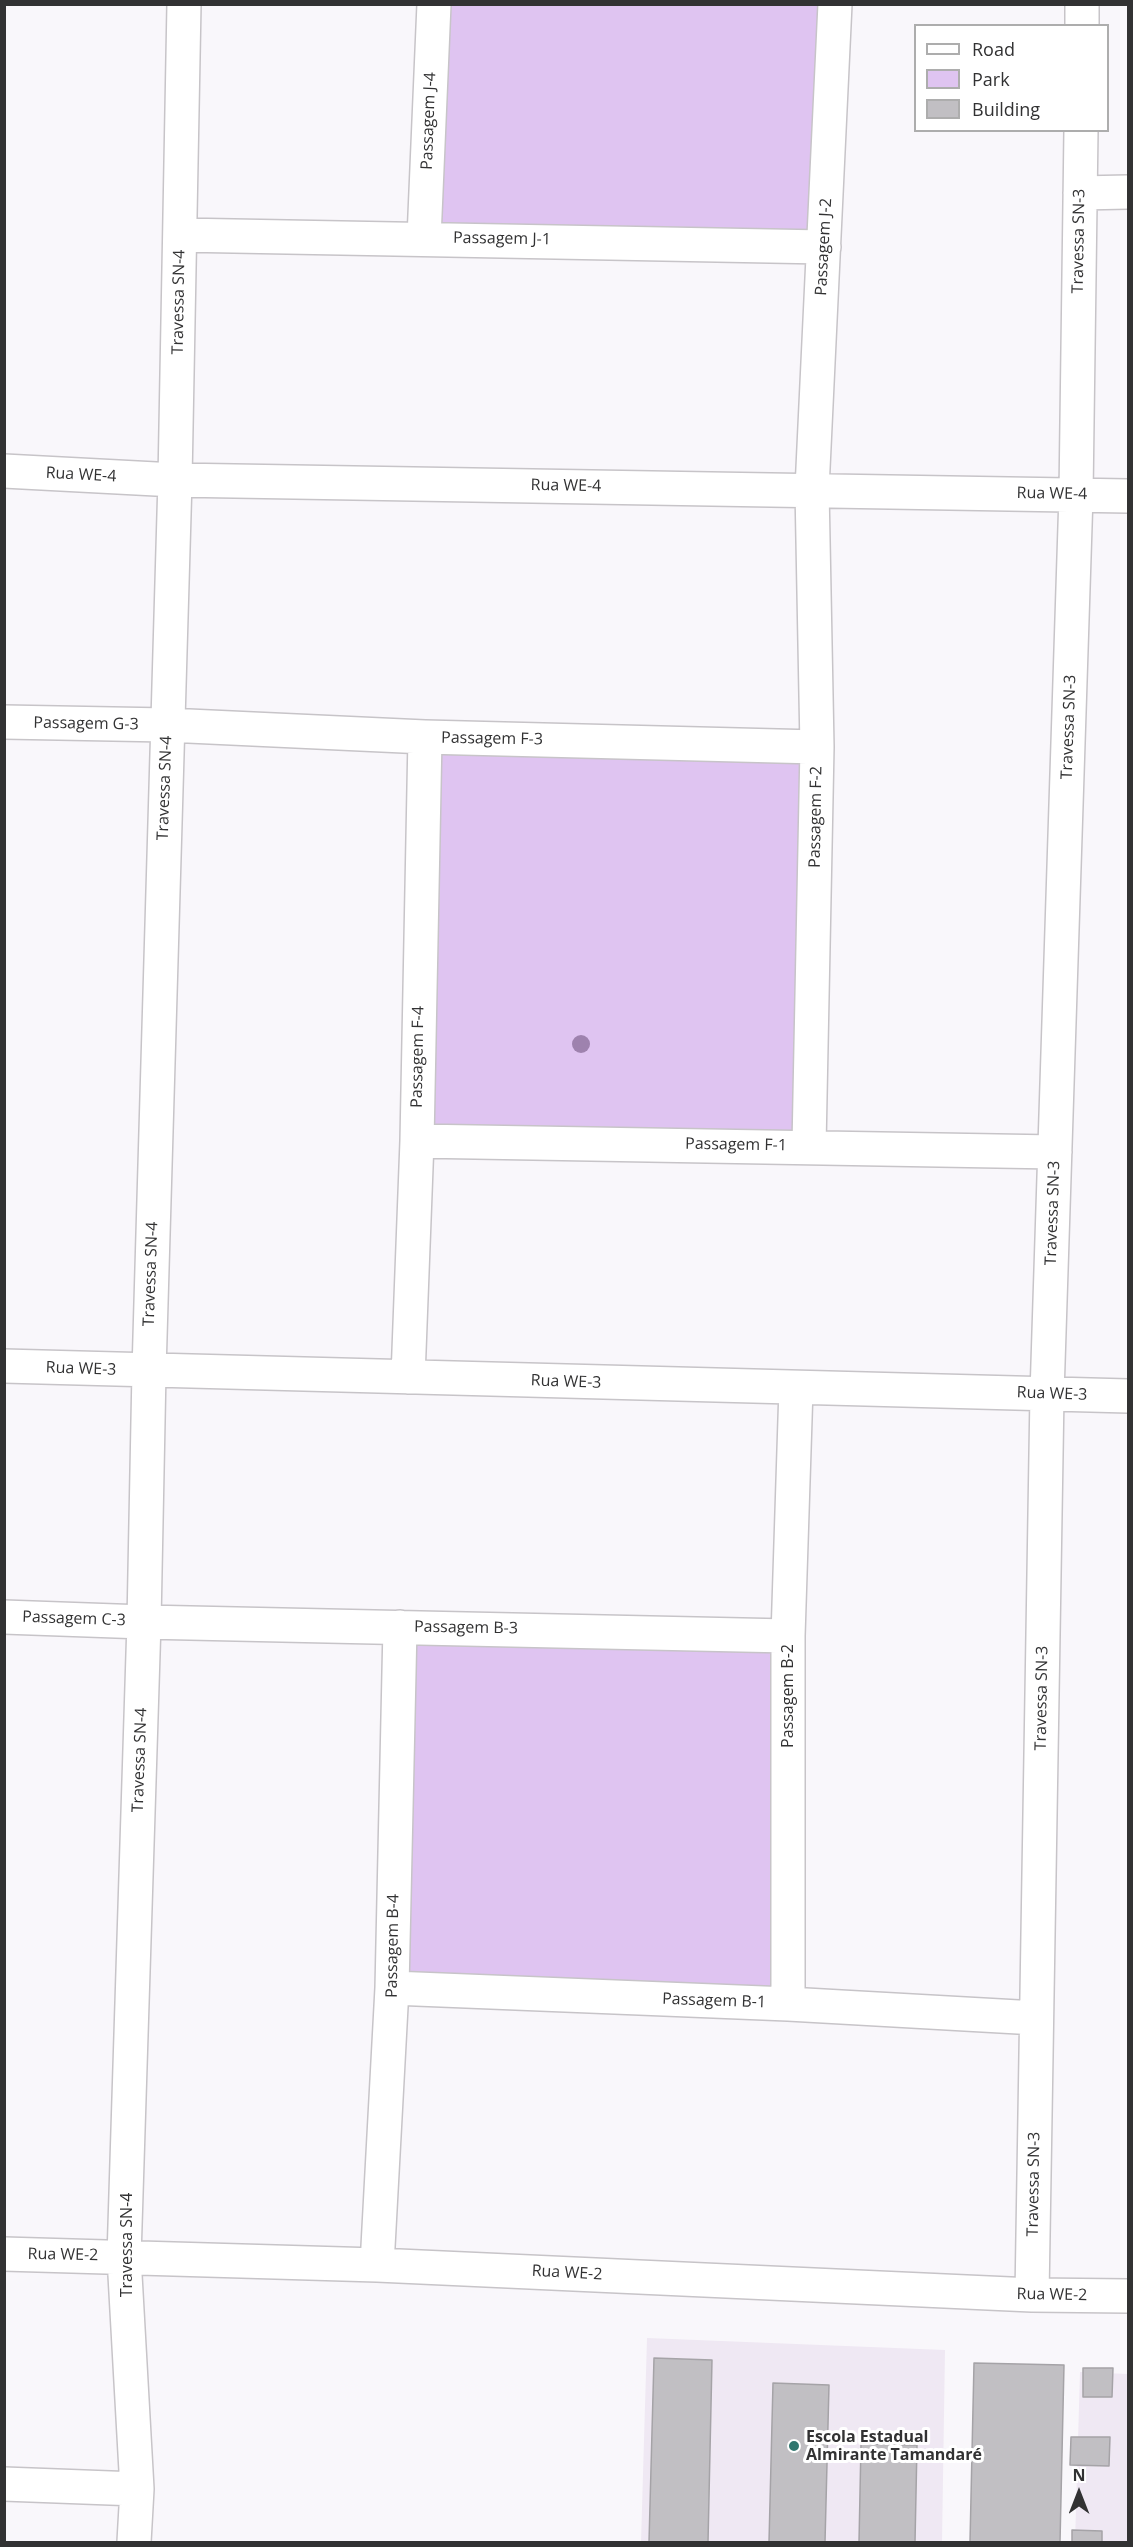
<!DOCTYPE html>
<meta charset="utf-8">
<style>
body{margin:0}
#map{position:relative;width:1133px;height:2547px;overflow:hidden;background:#f9f7fb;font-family:"Open Sans",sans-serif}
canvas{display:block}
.frame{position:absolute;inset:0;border:6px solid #323233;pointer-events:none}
.legend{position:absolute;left:914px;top:24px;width:195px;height:108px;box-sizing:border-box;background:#fff;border:2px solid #adadad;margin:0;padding:8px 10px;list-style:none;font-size:18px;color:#323233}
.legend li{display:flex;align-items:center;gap:12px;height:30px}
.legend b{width:30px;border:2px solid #adadad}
.north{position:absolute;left:1049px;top:2463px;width:60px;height:60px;-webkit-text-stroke:4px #fff;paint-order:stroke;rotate:0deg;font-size:16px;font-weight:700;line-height:24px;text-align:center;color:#323233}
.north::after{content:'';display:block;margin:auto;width:21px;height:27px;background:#323233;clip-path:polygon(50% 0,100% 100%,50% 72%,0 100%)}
</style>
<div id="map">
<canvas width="1133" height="2547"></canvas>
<div class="frame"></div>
<ul class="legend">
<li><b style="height:8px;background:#fff"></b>Road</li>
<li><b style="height:16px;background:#dfc4f1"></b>Park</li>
<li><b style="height:16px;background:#c1bfc3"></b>Building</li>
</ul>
<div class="north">N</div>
</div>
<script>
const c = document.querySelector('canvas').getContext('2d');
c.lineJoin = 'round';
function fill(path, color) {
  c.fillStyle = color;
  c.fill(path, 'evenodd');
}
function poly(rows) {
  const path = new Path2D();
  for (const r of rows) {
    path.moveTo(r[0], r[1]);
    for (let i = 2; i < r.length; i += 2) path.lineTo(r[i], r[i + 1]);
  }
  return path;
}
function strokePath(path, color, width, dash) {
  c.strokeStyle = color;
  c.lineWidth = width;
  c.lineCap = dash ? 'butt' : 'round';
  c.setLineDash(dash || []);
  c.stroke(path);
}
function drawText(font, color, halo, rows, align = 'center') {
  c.font = font + ' "Open Sans",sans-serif';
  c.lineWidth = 6;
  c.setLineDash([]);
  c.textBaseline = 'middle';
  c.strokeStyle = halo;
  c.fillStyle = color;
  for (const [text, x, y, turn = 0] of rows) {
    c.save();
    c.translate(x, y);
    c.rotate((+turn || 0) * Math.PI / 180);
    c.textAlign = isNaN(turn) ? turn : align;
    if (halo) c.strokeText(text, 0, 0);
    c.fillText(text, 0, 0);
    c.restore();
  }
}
fill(poly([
 [647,2338,945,2350,942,2542,641,2542],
 [1080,2372,1128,2374,1128,2542,1075,2542]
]), '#efe8f3');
fill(poly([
 [434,5,835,5,824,247,424,238],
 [425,737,817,747,809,1146,417,1141],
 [400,1627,788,1636,788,2004,392,1988]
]), '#dfc4f1');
const building = poly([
 [654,2358,712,2360,708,2542,649,2542,654,2358],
 [974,2363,1064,2365,1060,2542,970,2542,974,2363],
 [1083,2368,1113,2368,1112,2397,1083,2397,1083,2368],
 [773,2383,829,2385,825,2542,769,2542,773,2383],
 [1071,2437,1110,2437,1109,2466,1070,2465,1071,2437],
 [861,2444,917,2445,915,2542,859,2542,861,2444],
 [1072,2530,1102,2531,1102,2542,1072,2542,1072,2530]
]);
fill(building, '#c1bfc3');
strokePath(building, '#a5a3a7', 1.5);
const street = poly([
 [1082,26,1082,4],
 [1080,193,1128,192],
 [180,235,824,247],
 [424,238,434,4],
 [4,471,175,480,1128,496],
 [4,722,167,725,425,737,817,747],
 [417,1141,1055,1152],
 [809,1146,817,747,812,489,835,4],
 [4,1366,1128,1396],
 [408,1377,417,1141,425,737],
 [4,1617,144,1622,788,1636],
 [392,1988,788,2004,1036,2018],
 [788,2004,788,1636,796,1388],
 [4,2254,377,2265,1032,2295,1128,2296],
 [377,2265,392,1988,400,1627],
 [1032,2295,1047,1394,1076,495,1081,130],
 [4,2484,137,2489],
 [134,2542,137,2489,124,2257,144,1622,149,1371,175,480,184,4]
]);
strokePath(street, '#c7c4c8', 36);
strokePath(street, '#fff', 33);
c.fillStyle = '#9e82ae';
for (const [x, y] of [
 [581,1044]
]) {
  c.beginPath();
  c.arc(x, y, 9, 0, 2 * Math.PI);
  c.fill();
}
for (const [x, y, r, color] of [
 [794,2446,6,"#30766e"]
]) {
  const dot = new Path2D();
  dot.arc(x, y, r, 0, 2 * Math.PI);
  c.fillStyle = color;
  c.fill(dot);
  strokePath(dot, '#fff', 2);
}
drawText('16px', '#323233', '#fff', [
 ["Passagem J-4",429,121,-88],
 ["Passagem J-1",502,239,1],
 ["Travessa SN-3",1079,241,-89],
 ["Passagem J-2",824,247,-87],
 ["Travessa SN-4",179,302,-89],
 ["Rua WE-4",81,475,3],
 ["Rua WE-4",566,486,1],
 ["Rua WE-4",1052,494,1],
 ["Passagem G-3",86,724,1],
 ["Travessa SN-3",1069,727,-88],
 ["Passagem F-3",492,739,1],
 ["Travessa SN-4",165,788,-88],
 ["Passagem F-2",816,817,-89],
 ["Passagem F-4",418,1057,-89],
 ["Passagem F-1",736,1145,1],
 ["Travessa SN-3",1053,1213,-88],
 ["Travessa SN-4",151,1274,-88],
 ["Rua WE-3",81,1369,2],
 ["Rua WE-3",566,1382,2],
 ["Rua WE-3",1052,1394,2],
 ["Passagem C-3",74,1619,2],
 ["Passagem B-3",466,1628,1],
 ["Passagem B-2",788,1696,-90],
 ["Travessa SN-3",1042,1698,-89],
 ["Travessa SN-4",140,1760,-88],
 ["Passagem B-4",393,1946,-89],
 ["Passagem B-1",714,2001,2],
 ["Travessa SN-3",1034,2184,-89],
 ["Travessa SN-4",127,2245,-90],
 ["Rua WE-2",63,2255,1],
 ["Rua WE-2",567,2273,3],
 ["Rua WE-2",1052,2295,1]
]);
drawText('bold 16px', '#323233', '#fff', [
 ["Escola Estadual",806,2437],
 ["Almirante Tamandaré",806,2455]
], 'left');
</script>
